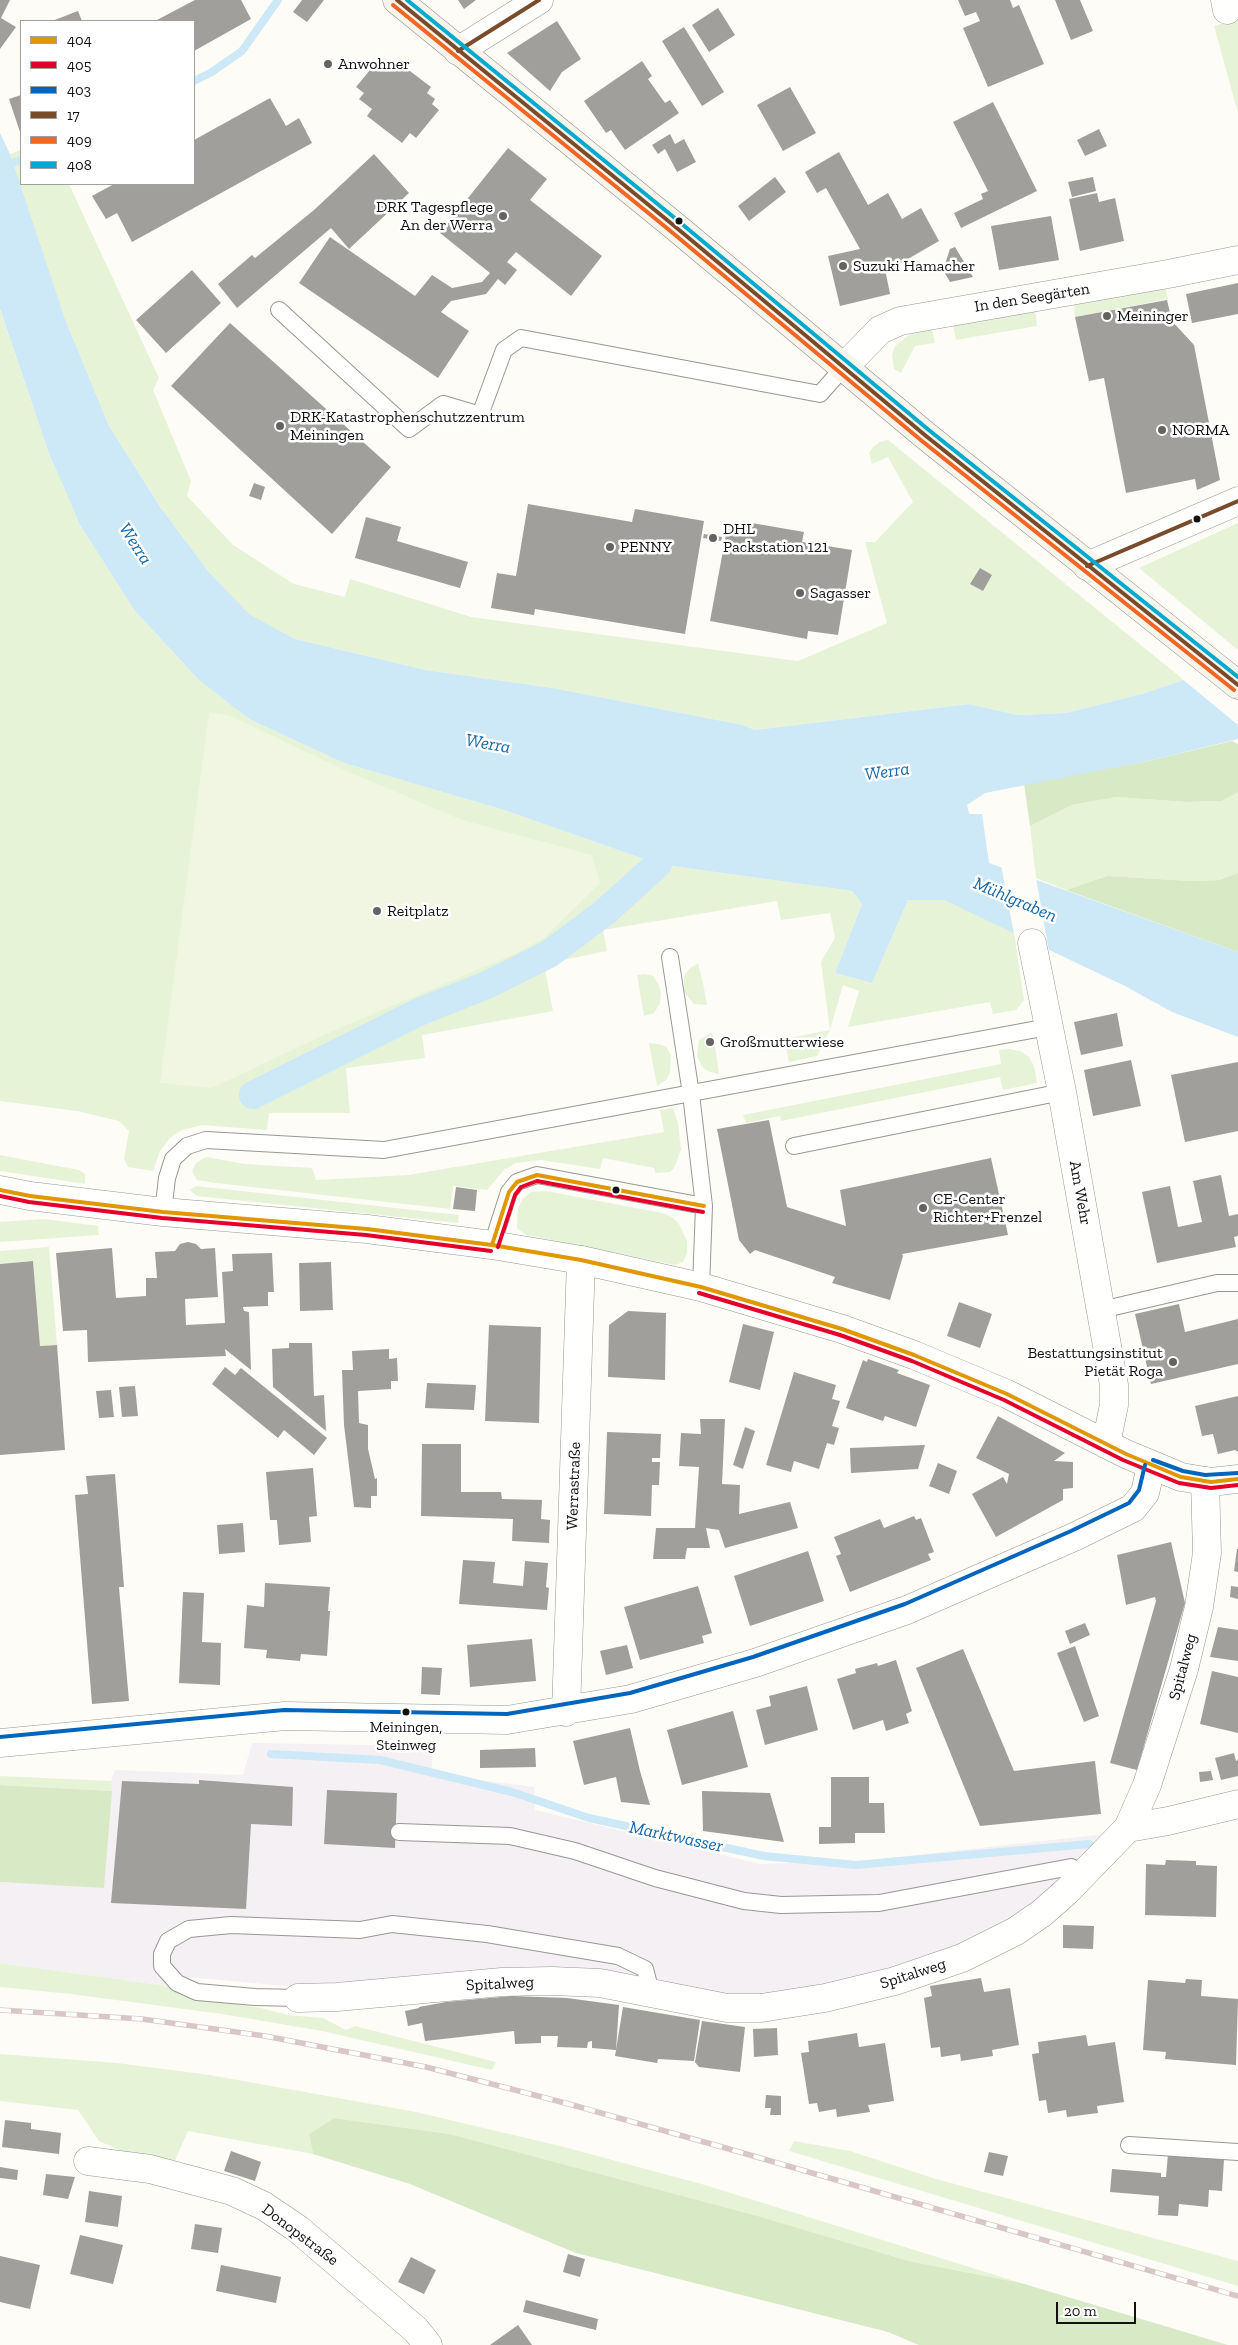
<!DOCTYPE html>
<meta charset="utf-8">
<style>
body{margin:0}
#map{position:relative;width:1238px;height:2345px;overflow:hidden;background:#fdfcf7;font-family:"Zilla Slab",serif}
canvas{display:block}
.legend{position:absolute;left:20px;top:20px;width:175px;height:165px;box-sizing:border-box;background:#fff;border:1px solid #a0a0a0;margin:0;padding:6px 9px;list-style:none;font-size:15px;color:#111}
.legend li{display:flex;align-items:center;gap:10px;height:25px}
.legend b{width:25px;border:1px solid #a0a0a0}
.scale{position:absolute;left:1056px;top:2302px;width:80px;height:22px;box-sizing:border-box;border:2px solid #111;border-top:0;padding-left:6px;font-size:15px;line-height:18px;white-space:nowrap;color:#111;-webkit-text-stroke:4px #fff;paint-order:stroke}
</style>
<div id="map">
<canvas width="1238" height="2345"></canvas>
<ul class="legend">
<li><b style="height:6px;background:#e09702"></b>404</li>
<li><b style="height:6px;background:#e4002b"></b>405</li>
<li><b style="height:6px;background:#0065bd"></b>403</li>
<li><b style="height:6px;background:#7a4b2a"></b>17</li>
<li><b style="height:6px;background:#f26522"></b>409</li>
<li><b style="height:6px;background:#00a9ce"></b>408</li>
</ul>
<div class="scale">20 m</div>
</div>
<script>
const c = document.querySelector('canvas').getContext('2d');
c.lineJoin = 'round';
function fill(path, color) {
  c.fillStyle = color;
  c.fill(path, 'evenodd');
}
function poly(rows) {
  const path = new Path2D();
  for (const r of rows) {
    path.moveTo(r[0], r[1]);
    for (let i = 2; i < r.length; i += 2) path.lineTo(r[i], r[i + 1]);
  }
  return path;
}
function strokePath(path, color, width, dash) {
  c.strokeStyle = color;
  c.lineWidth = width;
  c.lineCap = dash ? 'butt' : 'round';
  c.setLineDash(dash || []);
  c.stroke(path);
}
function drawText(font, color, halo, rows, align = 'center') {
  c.font = font + ' "Zilla Slab",serif';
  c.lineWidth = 5;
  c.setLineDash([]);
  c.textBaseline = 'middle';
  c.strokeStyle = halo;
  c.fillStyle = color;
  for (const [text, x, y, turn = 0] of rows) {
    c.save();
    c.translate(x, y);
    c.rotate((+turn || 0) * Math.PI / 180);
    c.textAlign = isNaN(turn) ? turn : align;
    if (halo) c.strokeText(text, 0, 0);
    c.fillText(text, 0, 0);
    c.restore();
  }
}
fill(poly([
 [252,1743,432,1746,432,1774,534,1787,535,1810,760,1864,862,1861,1115,1833,1079,1870,984,1941,894,1974,759,1997,305,1988,190,1977,167,1986,0,1963,0,1882,104,1887,111,1781,115,1770,243,1775]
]), '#f5f0f3');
fill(poly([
 [1238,19,1238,113,1214,26],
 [21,150,21,184,69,184,159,378,153,390,191,481,187,496,233,545,294,584,345,597,350,579,471,617,798,661,887,623,865,542,875,542,913,502,888,457,872,464,869,453,873,447,880,442,888,440,1184,680,1145,693,1066,713,1018,715,969,704,755,730,743,725,553,688,426,670,295,639,250,616,209,572,162,509,109,426,65,319,29,214,10,154],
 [1165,287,1168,299,1075,317,1074,305],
 [0,310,48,451,80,525,135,611,199,680,251,720,344,763,504,810,658,864,852,891,862,904,835,973,872,983,908,900,944,900,1014,932,1024,1000,1016,1010,993,1014,990,1002,848,1027,859,991,843,985,830,1030,817,1056,789,1062,784,1039,830,1030,821,962,835,938,830,913,781,920,777,901,603,930,607,951,544,964,553,1011,422,1035,425,1058,346,1068,350,1113,269,1113,267,1130,202,1125,182,1130,170,1138,160,1151,153,1171,128,1167,124,1159,129,1131,119,1121,77,1111,0,1101],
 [1035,310,1037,326,956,340,953,324],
 [932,329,935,343,915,346,901,373,894,369,892,354,895,346,909,335],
 [1238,523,1238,650,1139,568],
 [1238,792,1238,873,1219,880,1191,881,1107,876,1066,890,1036,878,1030,826,1072,805,1117,797,1186,802,1222,801],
 [698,963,703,983,707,1005,694,1004,684,992,684,976,689,969],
 [645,974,653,976,659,985,661,994,660,1003,654,1013,644,1016,637,975],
 [712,1032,716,1053,719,1074,710,1072,702,1067,697,1056,699,1040],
 [649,1043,659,1044,666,1047,671,1055,670,1073,666,1080,657,1086],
 [1009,1049,1020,1051,1029,1057,1034,1066,1037,1083,1003,1090,1000,1077,781,1121,780,1116,746,1123,743,1115,1001,1064,999,1050],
 [673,1108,678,1123,681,1150,674,1168,670,1172,655,1173,654,1168,603,1158,600,1169,541,1160,516,1163,504,1170,487,1190,453,1186,450,1209,216,1183,197,1180,192,1171,196,1163,206,1157,245,1164,312,1168,316,1180,408,1175,664,1132,660,1110],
 [0,1155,79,1170,85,1174,85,1184,0,1171],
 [196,1186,459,1215,458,1223,197,1196,190,1190],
 [546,1191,662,1213,672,1217,679,1224,687,1241,687,1253,683,1262,675,1265,526,1235,517,1228,518,1208,523,1199,531,1192],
 [44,1219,98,1226,99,1235,0,1242,0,1222],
 [49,1247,57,1345,40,1346,33,1261,0,1264,0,1251],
 [0,1776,111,1781,112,1791,0,1785],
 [0,1963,167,1986,184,1996,261,2008,288,2015,323,2018,346,2030,355,2026,496,2062,492,2070,322,2031,222,2014,71,1994,0,1987],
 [0,2054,117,2063,210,2075,416,2112,564,2147,705,2185,1021,2283,909,2261,758,2216,450,2134,334,2118,309,2134,313,2154,188,2131,173,2165,137,2158,99,2141,78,2110,0,2101],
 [794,2141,850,2151,936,2179,1238,2261,1238,2286,789,2151]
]), '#e7f3d7');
fill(poly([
 [1232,741,1238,744,1238,792,1222,801,1186,802,1117,797,1072,805,1030,826,1024,784,1148,761],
 [1238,873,1238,952,1066,890,1107,876,1191,881,1219,880],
 [0,1785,112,1791,104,1888,0,1882],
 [334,2118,450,2134,758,2216,909,2261,1021,2283,1228,2345,919,2345,888,2332,576,2253,410,2184,313,2154,309,2134]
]), '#d8eac5');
fill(poly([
 [209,712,231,716,342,769,462,820,592,855,600,883,544,938,517,953,326,1034,212,1088,160,1083]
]), '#f0f6e1');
fill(poly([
 [0,133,10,154,65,319,109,426,161,508,209,572,250,615,295,639,426,670,553,688,743,725,755,730,969,704,1018,715,1066,713,1145,693,1238,662,1238,739,1148,761,985,793,967,805,969,814,982,814,989,863,1238,952,1238,1037,1172,1012,1125,986,944,900,908,900,872,983,835,973,862,904,852,891,658,864,504,810,344,763,251,720,231,705,199,680,135,611,80,525,48,451,0,309]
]), '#cde8f7');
fill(poly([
 [1238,660,1238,725,1181,678],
 [1001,865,1036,878,1049,951,1014,934]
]), '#fdfcf7');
strokePath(poly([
 [194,81,212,72,242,51,278,0],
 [0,167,21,160],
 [271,1754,380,1760,512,1792,589,1818,764,1856,856,1865,1089,1844]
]), '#cde8f7', 8);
strokePath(poly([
 [253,1095,419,1012,487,985,549,954,605,912,658,864]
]), '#cde8f7', 28);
fill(poly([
 [0,0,10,0,1,18,16,27,0,49],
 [195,0,241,0,251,19,194,51,194,21,155,21],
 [302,0,324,0,307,22,293,12],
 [458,0,476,0,464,9],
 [958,0,1010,0,1013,8,1019,5,1044,64,988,87,963,28,980,21,976,12,965,16],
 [1055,0,1080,0,1093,31,1071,40],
 [718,8,735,35,709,52,692,25],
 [78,11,82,21,52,21],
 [557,21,581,59,562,72,550,91,507,53],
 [684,27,724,92,702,106,662,41],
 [379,59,386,65,390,61,404,71,406,68,431,87,427,93,435,99,432,104,439,110,416,138,410,133,402,143,367,116,372,109,359,99,364,93,356,87],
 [642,61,652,76,648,79,665,103,670,100,679,113,625,150,611,130,606,133,584,101],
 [790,87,816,133,783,151,757,105],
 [21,95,21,135,9,99],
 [270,98,286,126,299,118,312,143,132,242,117,213,106,219,92,196,114,184,194,184,194,140],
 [993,102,1037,191,961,228,954,213,983,199,981,194,988,191,953,122],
 [1099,129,1107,146,1085,156,1077,140],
 [670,134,675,144,684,139,696,162,677,172,665,149,658,154,652,145],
 [508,148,547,179,530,200,602,256,571,296,516,252,507,262,517,270,505,285,498,279,486,294,451,301,441,312,469,331,438,378,299,283,330,237,415,296,432,275,452,288,482,282,490,273,440,233],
 [839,152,868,205,888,193,902,219,921,208,939,241,901,263,895,261,884,264,890,294,840,306,828,256,860,249,826,188,817,193,805,172],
 [374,154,409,193,349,249,331,228,237,308,218,284,252,255,255,258,314,210],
 [775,177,786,192,749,221,738,206],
 [1093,177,1096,191,1072,197,1068,182],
 [1097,193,1099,202,1115,198,1124,241,1080,251,1069,199],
 [1051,216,1059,260,999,270,991,226],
 [955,247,973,277,950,282,943,270,950,249],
 [192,270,221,303,166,353,136,320],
 [1238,283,1238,314,1192,323,1186,294],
 [1167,300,1172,321,1194,345,1220,480,1197,490,1195,479,1126,493,1104,378,1089,381,1075,317],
 [230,323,391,467,332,534,171,386],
 [254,483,265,487,261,500,249,496],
 [528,504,632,522,635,509,704,521,685,634,535,609,534,615,491,608,497,573,516,576],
 [366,517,401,527,397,541,468,562,460,588,355,558],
 [746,522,804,532,802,542,852,550,838,635,808,631,807,639,710,621,727,529,745,533],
 [704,534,722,537,721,541,703,538],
 [980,568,992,575,983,591,970,584],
 [1117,1013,1123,1046,1081,1055,1074,1022],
 [1131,1060,1141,1106,1093,1116,1084,1070],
 [1238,1062,1238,1131,1185,1142,1171,1075],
 [769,1120,787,1207,846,1226,840,1190,991,1158,1008,1235,902,1254,903,1256,890,1300,832,1283,835,1277,755,1250,750,1254,739,1240,717,1129],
 [1221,1175,1229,1216,1238,1214,1238,1236,1234,1237,1236,1247,1157,1263,1142,1192,1170,1186,1178,1227,1202,1222,1193,1181],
 [456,1187,477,1190,475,1211,453,1209],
 [188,1242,196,1244,201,1249,215,1248,218,1297,185,1299,186,1325,225,1323,222,1272,233,1271,232,1254,272,1253,274,1292,268,1292,268,1306,243,1307,244,1311,249,1312,251,1370,225,1349,226,1356,88,1362,87,1330,63,1331,56,1253,112,1248,116,1298,146,1296,146,1278,157,1278,155,1252,175,1251,180,1244],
 [33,1261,40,1346,57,1345,65,1450,0,1455,0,1264],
 [331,1262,333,1310,300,1311,299,1263],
 [959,1302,992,1314,980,1348,947,1336],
 [1179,1304,1185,1332,1238,1319,1238,1364,1151,1384,1135,1314],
 [628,1311,666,1313,665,1380,608,1377,609,1325],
 [743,1324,774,1332,760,1390,729,1382],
 [489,1325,541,1327,539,1423,485,1421],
 [289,1343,312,1343,314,1396,324,1395,326,1431,273,1387,272,1349,289,1348],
 [389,1349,389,1359,397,1358,398,1381,391,1381,391,1389,358,1391,359,1423,368,1425,368,1449,375,1479,377,1478,377,1496,371,1496,371,1508,354,1507,344,1425,342,1370,353,1370,352,1351],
 [868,1359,899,1370,897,1373,930,1385,916,1427,885,1416,883,1421,846,1408,863,1360,867,1362],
 [225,1367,235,1375,241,1368,327,1438,314,1455,284,1430,278,1438,212,1384],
 [794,1372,836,1385,832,1399,840,1401,832,1426,839,1428,834,1445,827,1443,819,1469,794,1461,791,1472,766,1465],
 [427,1383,476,1385,474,1410,425,1408],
 [135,1386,138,1416,122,1417,119,1387],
 [111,1390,114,1417,99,1418,96,1391],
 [1238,1396,1238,1452,1235,1450,1218,1454,1213,1434,1202,1436,1195,1406],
 [998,1416,1065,1453,1054,1461,1073,1462,1073,1488,1063,1489,1063,1500,996,1537,972,1494,1003,1477,1007,1484,1009,1474,976,1458],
 [700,1419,725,1419,722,1484,740,1485,739,1514,790,1502,798,1528,725,1548,719,1530,706,1528,710,1548,687,1548,685,1559,653,1559,656,1528,695,1528,699,1467,679,1466,681,1433,701,1434],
 [745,1427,755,1431,743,1469,733,1465],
 [607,1432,661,1434,660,1458,652,1458,652,1462,660,1462,659,1485,652,1485,651,1516,604,1514],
 [422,1444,461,1444,461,1492,501,1492,502,1499,542,1500,541,1519,550,1520,549,1543,512,1541,513,1519,421,1516],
 [925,1445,918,1469,851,1473,850,1448],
 [938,1463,957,1471,949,1494,929,1486],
 [313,1468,317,1516,309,1517,311,1542,279,1545,277,1520,270,1520,266,1472],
 [115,1474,124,1587,119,1587,129,1701,92,1704,75,1495,88,1494,86,1476],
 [914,1516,916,1520,921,1518,934,1552,928,1554,931,1560,850,1592,836,1556,841,1554,834,1537,880,1519,884,1528],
 [243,1523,245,1552,219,1554,217,1525],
 [1171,1542,1185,1603,1137,1770,1110,1763,1156,1601,1155,1597,1126,1605,1117,1555],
 [1237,1549,1238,1549,1238,1572,1234,1571],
 [808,1551,824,1601,750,1626,734,1576],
 [463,1560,495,1562,493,1583,523,1586,525,1561,548,1563,546,1587,549,1588,547,1610,459,1604],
 [265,1583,330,1587,328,1611,330,1611,327,1656,301,1654,300,1661,266,1658,267,1650,244,1648,247,1605,264,1607],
 [698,1586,712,1633,702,1636,704,1643,640,1660,624,1607],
 [1231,1586,1238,1587,1238,1599,1230,1597],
 [183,1592,204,1593,202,1642,221,1643,220,1685,179,1683],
 [1085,1623,1090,1635,1070,1644,1065,1631],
 [1218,1627,1238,1630,1238,1661,1210,1657],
 [532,1639,536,1681,470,1687,467,1645],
 [627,1645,633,1668,606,1675,600,1651],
 [1075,1646,1099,1716,1084,1722,1057,1653],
 [963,1649,1014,1771,1095,1761,1101,1814,980,1826,916,1668],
 [896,1660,912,1711,906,1714,909,1723,886,1731,883,1720,853,1730,837,1679,856,1673,855,1669,877,1663,878,1666],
 [422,1667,442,1668,440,1695,421,1694],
 [1212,1671,1238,1677,1238,1733,1200,1724],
 [807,1686,818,1730,765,1745,756,1710,771,1706,769,1696],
 [733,1711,748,1767,682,1785,667,1730],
 [630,1728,640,1771,650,1805,621,1802,616,1777,584,1785,573,1741],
 [535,1748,536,1767,480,1768,480,1750],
 [1234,1753,1236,1761,1238,1760,1238,1776,1221,1780,1215,1758],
 [1211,1771,1213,1780,1200,1782,1199,1772],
 [831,1777,869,1777,869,1803,884,1803,885,1833,855,1833,855,1843,819,1844,819,1827,831,1827],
 [199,1780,293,1787,292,1826,251,1824,246,1909,111,1903,122,1781,199,1784],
 [327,1790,397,1793,395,1848,324,1844],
 [702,1791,770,1793,784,1842,703,1831],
 [1166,1860,1196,1861,1196,1865,1217,1866,1216,1917,1145,1915,1146,1864,1165,1865],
 [1063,1925,1094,1926,1093,1949,1063,1948],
 [981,1978,984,1992,1010,1988,1019,2045,992,2050,993,2056,961,2061,960,2054,941,2057,940,2047,931,2048,924,1998,932,1996,930,1986],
 [1186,1979,1202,1980,1201,1996,1238,1999,1236,2065,1165,2059,1166,2052,1143,2050,1148,1980,1185,1983],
 [512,1996,567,1998,619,2005,616,2050,592,2048,592,2041,588,2042,587,2048,557,2047,558,2036,541,2036,541,2043,515,2044,514,2031,425,2041,422,2023,408,2026,405,2011,419,2008,419,2007,446,2002],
 [623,2007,700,2020,694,2061,658,2059,657,2063,615,2056],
 [702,2021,745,2027,740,2072,699,2067,695,2062],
 [777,2028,778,2055,754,2057,753,2029],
 [857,2033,859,2047,885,2043,894,2101,868,2105,870,2112,837,2117,836,2109,819,2112,817,2103,809,2104,801,2053,809,2052,808,2041],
 [1086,2035,1088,2046,1115,2042,1124,2102,1097,2106,1098,2113,1067,2117,1066,2110,1048,2113,1046,2100,1039,2101,1032,2054,1039,2053,1038,2042],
 [766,2095,781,2096,781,2115,770,2115,771,2108,765,2108],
 [5,2120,31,2123,31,2129,61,2133,59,2154,2,2147],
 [231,2151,261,2162,255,2181,224,2171],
 [989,2152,1008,2156,1003,2176,984,2172],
 [1168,2154,1224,2159,1222,2191,1209,2190,1208,2207,1179,2204,1178,2216,1158,2215,1159,2196,1110,2192,1112,2169,1161,2173,1161,2177,1166,2177],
 [0,2167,18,2170,17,2180,0,2178],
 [46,2174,75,2177,68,2199,43,2195],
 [89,2191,122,2196,118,2227,85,2222],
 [195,2224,222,2228,218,2253,191,2249],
 [80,2235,123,2245,113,2284,70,2274],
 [568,2254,585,2259,580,2277,563,2272],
 [0,2256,40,2265,30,2309,0,2302],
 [411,2257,436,2270,424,2294,398,2282],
 [221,2265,281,2277,276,2303,216,2291],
 [526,2300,598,2319,596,2330,523,2312],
 [518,2325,532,2345,490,2345]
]), '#a19f9c');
const service = poly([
 [279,310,409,429,443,404,480,415,504,350,521,338,820,394,843,368],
 [670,957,691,1094,704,1206,701,1287],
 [794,1146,1062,1092],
 [163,1212,167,1178,173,1159,187,1146,206,1140,384,1150,1048,1027],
 [492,1245,509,1192,517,1182,537,1175,704,1206],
 [1101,1310,1217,1283,1238,1283],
 [399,1832,510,1836,575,1851,655,1878,744,1901,781,1905,879,1903,1071,1867,1084,1874],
 [298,1998,255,1997,197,1992,177,1983,162,1966,162,1954,168,1941,189,1929,231,1925,360,1930,392,1924,487,1934,618,1956,645,1969,651,1992],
 [1129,2145,1238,2152]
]);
const minor = poly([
 [1225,0,1227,10],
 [458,51,539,0],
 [843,368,880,330,900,321,1168,274,1238,260],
 [1087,566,1238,501],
 [1032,943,1062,1092,1114,1385,1114,1405,1106,1444],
 [566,1712,581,1260],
 [0,1743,285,1716,507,1720,631,1699,755,1663,907,1610,1074,1537,1133,1508,1145,1493,1151,1466],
 [1128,1828,1168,1821,1238,1804],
 [298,1998,337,1997,502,1982,552,1981,600,1983,727,2008,761,2008,825,1998,895,1981,962,1958,1016,1931,1042,1913,1067,1891,1128,1828,1147,1785,1184,1669,1199,1607,1207,1553,1205,1481],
 [88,2161,150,2169,232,2191,264,2206,298,2229,416,2330,428,2345]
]);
const tertiary = poly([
 [0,1190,30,1196,163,1212,367,1229,492,1245,581,1260,701,1287,842,1329,914,1355,1007,1394,1126,1454,1181,1477,1211,1482,1238,1479]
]);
const secondary = poly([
 [397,0,672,224,926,436,1238,685]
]);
strokePath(service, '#979795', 18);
strokePath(minor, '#979795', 29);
strokePath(tertiary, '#979795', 29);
strokePath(secondary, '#8e8d8b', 29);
strokePath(service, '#fffffe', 16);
strokePath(minor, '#fffffe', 28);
strokePath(tertiary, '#fffffe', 28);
strokePath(secondary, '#f6f4eb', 28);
const rail = poly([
 [0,2010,142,2019,265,2036,426,2067,569,2104,729,2149,1238,2296]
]);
strokePath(rail, '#d9c6c7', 5.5);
strokePath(rail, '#fff', 4, [11]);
strokePath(poly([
 [0,1190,30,1196,163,1212,367,1229,492,1245,581,1260,701,1287,842,1329,914,1355,1007,1394,1126,1454,1181,1477,1211,1482,1238,1479],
 [492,1245,509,1192,517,1182,537,1175,704,1206]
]), '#e09702', 4);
strokePath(poly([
 [0,1196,29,1202,162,1218,366,1235,491,1251],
 [498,1247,515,1195,521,1187,537,1181,703,1212],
 [699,1293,840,1335,912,1361,1004,1400,1123,1460,1179,1483,1211,1488,1238,1485]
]), '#e4002b', 4);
strokePath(poly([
 [1153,1460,1183,1471,1205,1475,1238,1473],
 [0,1737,284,1710,507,1714,630,1693,753,1657,905,1604,1071,1531,1129,1503,1139,1490,1145,1465]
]), '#0065bd', 4);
strokePath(poly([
 [397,0,672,224,926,436,1238,685],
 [458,51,539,0],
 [1087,566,1238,501]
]), '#7a4b2a', 4);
strokePath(poly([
 [393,5,668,229,922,441,1234,690]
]), '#f26522', 4);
strokePath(poly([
 [407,0,676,219,930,431,1238,677]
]), '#00a9ce', 4);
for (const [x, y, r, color] of [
 [328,64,5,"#646362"],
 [503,216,5,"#646362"],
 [679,221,4.5,"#111"],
 [843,266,5,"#646362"],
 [1107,316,5,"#646362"],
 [280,426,5,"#646362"],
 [1162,430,5,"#646362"],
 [1197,519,4.5,"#111"],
 [713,538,5,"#646362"],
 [610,547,5,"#646362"],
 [800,593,5,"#646362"],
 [377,911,5,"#646362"],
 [710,1042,5,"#646362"],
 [616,1190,4.5,"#111"],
 [923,1208,5,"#646362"],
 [1173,1362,5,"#646362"],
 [406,1712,4.5,"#111"]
]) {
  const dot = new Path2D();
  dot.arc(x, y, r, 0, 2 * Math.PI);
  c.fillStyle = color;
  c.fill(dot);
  strokePath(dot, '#fff', 2);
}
drawText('15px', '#111', '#fff', [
 ["Meiningen,",406,1728],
 ["Steinweg",406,1746]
]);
drawText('16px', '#111', '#fff', [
 ["Anwohner",338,64],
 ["DRK Tagespflege",493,207,"right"],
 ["An der Werra",493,225,"right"],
 ["Suzuki Hamacher",853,266],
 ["Meininger",1117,316],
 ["DRK-Katastrophenschutzzentrum",290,417],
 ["Meiningen",290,435],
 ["NORMA",1172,430],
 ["DHL",723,529],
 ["Packstation 121",723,547],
 ["PENNY",620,547],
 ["Sagasser",810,593],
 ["Reitplatz",387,911],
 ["Großmutterwiese",720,1042],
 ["CE-Center",933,1199],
 ["Richter+Frenzel",933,1217],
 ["Bestattungsinstitut",1163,1353,"right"],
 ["Pietät Roga",1163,1371,"right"]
], 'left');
drawText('16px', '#111', '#fff', [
 ["In den Seegärten",1032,298,-9],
 ["Am Wehr",1080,1193,80],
 ["Werrastraße",574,1486,-88],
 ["Spitalweg",1183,1667,-75],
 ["Spitalweg",913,1974,-18],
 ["Spitalweg",500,1984,-3],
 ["Donopstraße",300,2235,37]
]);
drawText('italic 18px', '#1768a6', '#fff', [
 ["Werra",135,544,57],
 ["Werra",488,744,10],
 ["Werra",887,772,-8],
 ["Mühlgraben",1015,900,23],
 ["Marktwasser",676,1837,12]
]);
</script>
